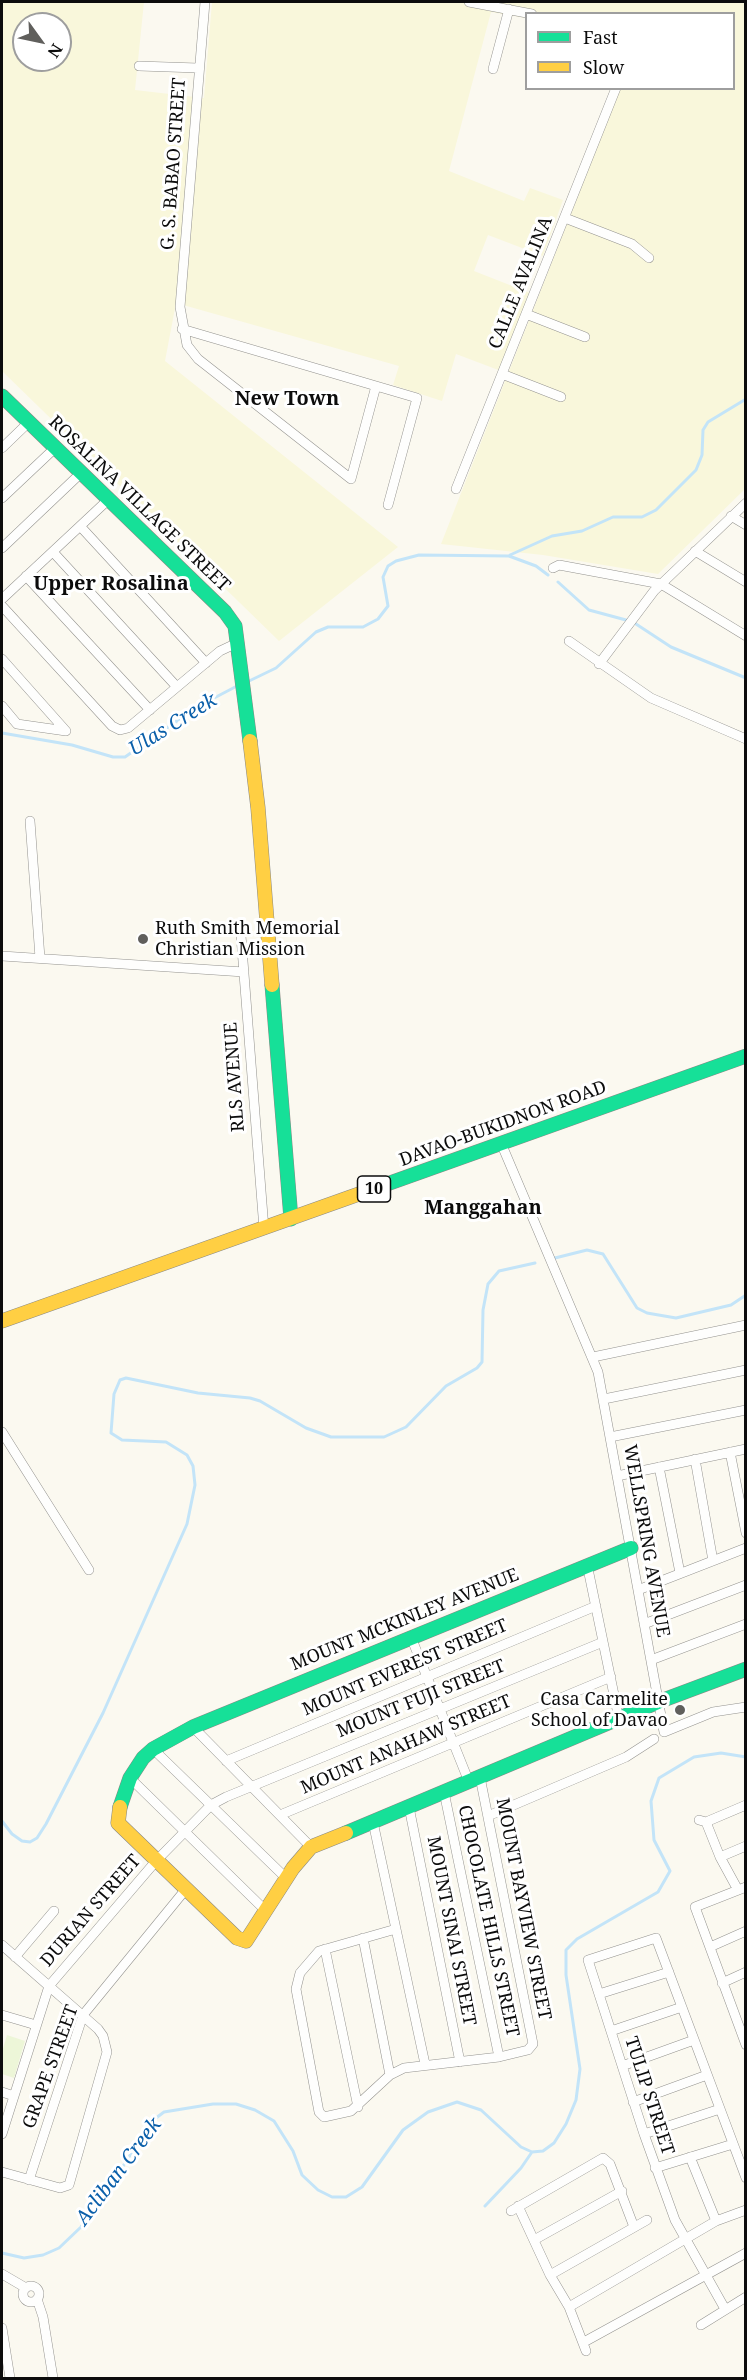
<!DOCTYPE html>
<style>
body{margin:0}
#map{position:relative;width:747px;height:2380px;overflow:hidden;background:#fbf9f0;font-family:"Noto Serif",serif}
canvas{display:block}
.frame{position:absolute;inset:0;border:3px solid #0c0c0c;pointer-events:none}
.legend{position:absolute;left:525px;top:12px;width:210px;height:78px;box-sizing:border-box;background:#fff;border:2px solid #9e9e9e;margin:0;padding:8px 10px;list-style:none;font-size:18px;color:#0c0c0c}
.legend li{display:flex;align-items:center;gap:12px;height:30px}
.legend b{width:30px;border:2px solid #9e9e9e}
.north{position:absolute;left:12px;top:12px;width:60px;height:60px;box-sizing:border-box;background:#fff;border:2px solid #9e9e9e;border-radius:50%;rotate:123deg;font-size:16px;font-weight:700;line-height:24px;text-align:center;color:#0c0c0c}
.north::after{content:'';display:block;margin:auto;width:21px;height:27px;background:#605f5c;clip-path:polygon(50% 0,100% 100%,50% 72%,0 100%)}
</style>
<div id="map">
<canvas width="747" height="2380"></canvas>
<div class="frame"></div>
<ul class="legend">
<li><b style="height:8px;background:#16e098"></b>Fast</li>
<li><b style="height:8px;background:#ffcf43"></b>Slow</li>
</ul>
<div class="north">N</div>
</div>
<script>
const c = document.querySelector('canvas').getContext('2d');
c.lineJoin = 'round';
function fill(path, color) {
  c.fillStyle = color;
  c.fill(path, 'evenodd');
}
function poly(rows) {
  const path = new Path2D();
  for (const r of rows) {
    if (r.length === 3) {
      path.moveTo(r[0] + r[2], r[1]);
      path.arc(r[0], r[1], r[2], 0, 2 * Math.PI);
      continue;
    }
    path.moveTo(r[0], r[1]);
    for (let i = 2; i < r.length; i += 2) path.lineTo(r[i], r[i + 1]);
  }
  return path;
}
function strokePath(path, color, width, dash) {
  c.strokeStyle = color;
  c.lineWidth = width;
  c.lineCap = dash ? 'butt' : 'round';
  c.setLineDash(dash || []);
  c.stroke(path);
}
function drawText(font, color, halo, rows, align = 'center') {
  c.font = font + ' "Noto Serif",serif';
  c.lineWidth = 6;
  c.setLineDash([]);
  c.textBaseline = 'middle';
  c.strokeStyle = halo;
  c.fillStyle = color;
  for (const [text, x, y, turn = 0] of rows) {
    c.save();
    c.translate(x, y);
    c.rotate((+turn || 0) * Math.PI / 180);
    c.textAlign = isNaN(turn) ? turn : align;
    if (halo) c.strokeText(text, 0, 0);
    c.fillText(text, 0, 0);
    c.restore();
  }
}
fill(poly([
 [2,2,144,2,135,90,204,98,212,2,745,2,745,489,658,574,543,555,441,544,620,89,734,88,734,14,526,14,526,18,491,12,449,171,524,201,530,188,563,200,543,256,488,235,474,271,530,293,501,371,456,354,442,401,393,385,399,366,176,303,165,361,398,547,279,641,2,371],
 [24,24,60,24,60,60,24,60]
]), '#f9f7db');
fill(poly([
 [7,2035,25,2041,14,2078,2,2074,2,2052]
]), '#edf6d8');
strokePath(poly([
 [510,555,552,536,582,531,613,517,642,517,656,510,696,470,702,455,703,430,708,422,746,399],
 [558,582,589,610,626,620],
 [636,624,671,647,746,678],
 [247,682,276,668,316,632,328,627,363,627,378,619,388,606,383,577,388,566,396,561,419,555,509,556,536,566,548,575],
 [2,733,72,745,113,757,125,757,197,707,237,686],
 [555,1258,587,1250,603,1254,637,1308,647,1313,676,1318,731,1305,746,1295],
 [2,1821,12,1834,22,1841,30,1842,37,1838,46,1824,103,1713,187,1524,195,1485,193,1466,187,1455,166,1442,122,1440,111,1433,114,1394,120,1380,126,1378,198,1393,250,1398,260,1401,306,1428,331,1437,384,1437,406,1427,446,1386,477,1368,482,1362,483,1310,488,1284,499,1271,535,1263],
 [485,2206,521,2168,532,2152],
 [2,2253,24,2258,43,2255,59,2248,81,2227,100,2202,152,2121,164,2112,213,2104,236,2104,255,2110,274,2121,293,2151,302,2175,318,2190,332,2197,346,2197,362,2187,403,2130,428,2112,457,2102,481,2110,521,2147,532,2152,543,2151,554,2143,566,2124,576,2100,580,2069,566,1975,566,1950,577,1939,658,1892,670,1871,654,1840,651,1801,659,1778,694,1757,721,1753,746,1757]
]), '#c3e4f8', 3);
const street = poly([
 [205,2,180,307,187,345,198,359,351,479,376,386],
 [469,2,532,14],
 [139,66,198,68],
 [493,69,509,9],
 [565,218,632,244,649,258],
 [526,314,585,337],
 [182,329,417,398,388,505],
 [502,374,561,397],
 [2,448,29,422],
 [456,489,616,88],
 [2,498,55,448],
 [731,516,746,525],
 [80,526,206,663],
 [2,548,81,473],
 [695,551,746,582],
 [53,552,177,687],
 [553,568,559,565,661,584,746,636],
 [26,576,150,710],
 [2,599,109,499],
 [2,606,112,726,120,730,128,728,220,651,237,643],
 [569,641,651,698,746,739],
 [2,659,66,731],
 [599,664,654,591,746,503],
 [2,706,17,724,66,731],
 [30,821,40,958],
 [240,923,264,1229],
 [2,956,244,972],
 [501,1143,598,1372,664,1732,713,1712,746,1707],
 [593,1357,746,1325],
 [604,1399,746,1370],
 [2,1432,89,1570],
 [610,1437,746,1410],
 [730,1452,746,1533],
 [695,1459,713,1561],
 [659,1467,680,1573],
 [617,1476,746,1449],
 [587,1564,619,1719],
 [638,1590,746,1548],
 [644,1624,746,1585],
 [411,1637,469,1782],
 [651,1660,746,1624],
 [193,1727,311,1847],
 [153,1749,286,1878],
 [226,1761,596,1606],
 [130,1778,266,1911],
 [444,1792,499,2057],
 [409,1807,460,2062],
 [280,1815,611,1677],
 [488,1816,626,1757,654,1739],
 [699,1820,706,1822,720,1857,738,1890],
 [373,1822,425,2064],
 [706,1822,746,1805],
 [720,1857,746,1846],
 [746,1887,695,1907,746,2045],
 [396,1929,319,1951,300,1973,296,1989,319,2112,324,2117,351,2111,390,2075,404,2068,499,2057,528,2050,533,2044,480,1777],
 [363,1938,390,2075],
 [2,1945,98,2029,103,2036,107,2052,69,2185,60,2188,2,2172],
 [710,1947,746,1931],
 [325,1949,358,2107],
 [15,1957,54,1911],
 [722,1983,746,1972],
 [599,1994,669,1972],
 [2,2015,36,2025],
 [611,2031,682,2007],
 [622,2066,694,2040],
 [2,2092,14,2096],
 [633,2102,707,2075],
 [2,2134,49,1986,156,1861,211,1805,226,1797,603,1642],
 [644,2134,720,2109],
 [690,2157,716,2221],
 [655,2168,733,2144],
 [29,2180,83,2015,186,1889],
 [518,2206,550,2275,569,2307,586,2351],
 [511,2211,603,2158,610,2164,634,2227],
 [534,2240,622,2191],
 [2,2274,26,2288],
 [550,2275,647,2220],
 [31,2294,8],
 [37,2299,43,2317,53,2378],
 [569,2307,716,2221,746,2210],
 [725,2309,675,2220,644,2134,588,1960,656,1938,746,2178],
 [701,2325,746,2297],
 [2,2328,10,2378],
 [584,2342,746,2253]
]);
const fast = poly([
 [2,396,225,612,235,626,250,741],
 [272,985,291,1219],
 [373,1189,746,1056],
 [120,1807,130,1778,143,1758,153,1749,193,1727,631,1548],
 [346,1833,658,1702,746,1669]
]);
const slow = poly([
 [250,741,258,808,272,985],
 [2,1321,373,1189],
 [120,1807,118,1823,237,1938,246,1941,293,1868,311,1847,346,1833]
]);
strokePath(street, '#94938f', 10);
strokePath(fast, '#8a8985', 15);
strokePath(slow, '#8a8985', 15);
strokePath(street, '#fefefd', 9);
strokePath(fast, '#16e098', 14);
strokePath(slow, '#ffcf43', 14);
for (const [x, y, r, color] of [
 [143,939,6,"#605f5c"],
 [680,1710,6,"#605f5c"]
]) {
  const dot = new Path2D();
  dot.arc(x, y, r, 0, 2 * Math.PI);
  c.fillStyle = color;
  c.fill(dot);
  strokePath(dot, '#fff', 2);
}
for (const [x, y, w] of [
 [374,1189,33]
]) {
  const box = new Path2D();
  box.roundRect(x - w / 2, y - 13, w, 26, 4.5);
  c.fillStyle = '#fff';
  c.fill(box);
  strokePath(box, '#0c0c0c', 1.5);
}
drawText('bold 16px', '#0c0c0c', null, [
 ["10",374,1189]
]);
drawText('18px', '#0c0c0c', '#fff', [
 ["G. S. BABAO STREET",174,164,-86],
 ["CALLE AVALINA",521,283,-68],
 ["ROSALINA VILLAGE STREET",139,504,44],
 ["RLS AVENUE",235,1077,-94],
 ["DAVAO-BUKIDNON ROAD",503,1124,-20],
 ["WELLSPRING AVENUE",646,1541,80],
 ["MOUNT MCKINLEY AVENUE",405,1620,-22],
 ["MOUNT EVEREST STREET",405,1668,-23],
 ["MOUNT FUJI STREET",421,1699,-22],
 ["MOUNT ANAHAW STREET",406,1745,-23],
 ["MOUNT BAYVIEW STREET",523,1909,79],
 ["DURIAN STREET",91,1911,-49],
 ["CHOCOLATE HILLS STREET",488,1921,78],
 ["MOUNT SINAI STREET",451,1931,79],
 ["GRAPE STREET",51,2067,-70],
 ["TULIP STREET",649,2096,72]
]);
drawText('18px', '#0c0c0c', '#fff', [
 ["Ruth Smith Memorial",155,929],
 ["Christian Mission",155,950],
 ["Casa Carmelite",668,1700,"right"],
 ["School of Davao",668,1721,"right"]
], 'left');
drawText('bold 20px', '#0c0c0c', '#fff', [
 ["New Town",287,399],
 ["Upper Rosalina",111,584],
 ["Manggahan",483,1208]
]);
drawText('italic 20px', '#0a5faa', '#fff', [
 ["Ulas Creek",173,725,-32],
 ["Acliban Creek",119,2172,-53]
]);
</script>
